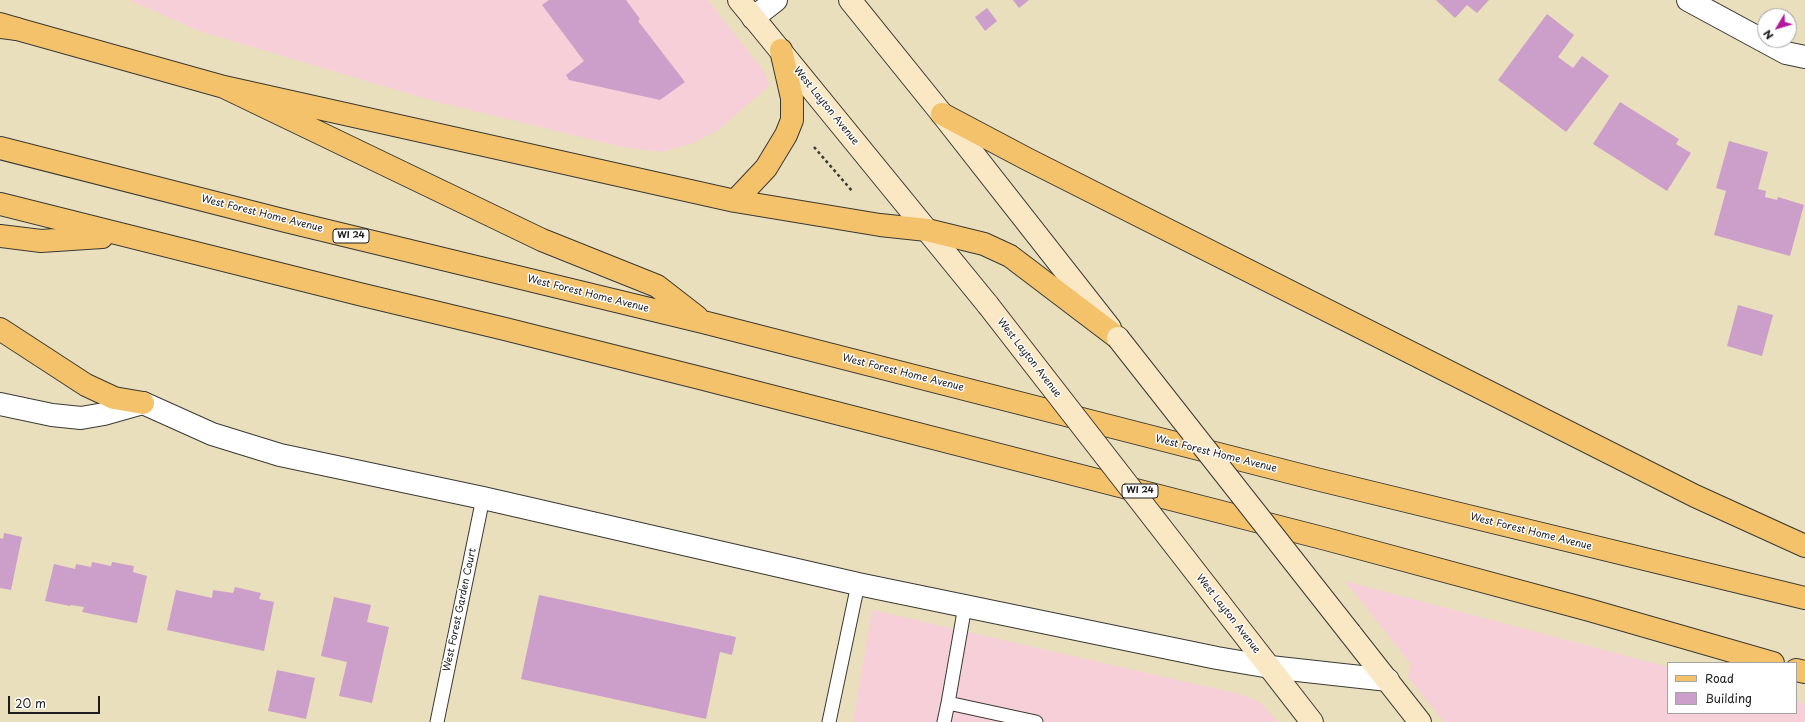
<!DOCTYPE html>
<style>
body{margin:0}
#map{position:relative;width:1805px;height:722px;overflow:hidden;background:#e9dfbc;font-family:"Playpen Sans",sans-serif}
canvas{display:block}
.legend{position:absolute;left:1667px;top:662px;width:130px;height:52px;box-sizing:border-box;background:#fff;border:1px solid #a4a4a4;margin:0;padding:5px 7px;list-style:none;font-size:12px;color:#1c1c1c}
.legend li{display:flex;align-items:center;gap:8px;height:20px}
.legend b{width:20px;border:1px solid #a4a4a4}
.north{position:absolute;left:1757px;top:8px;width:40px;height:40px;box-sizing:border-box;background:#fff;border:1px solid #a4a4a4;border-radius:50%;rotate:232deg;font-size:11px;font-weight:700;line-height:16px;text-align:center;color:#1c1c1c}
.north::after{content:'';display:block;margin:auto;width:14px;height:18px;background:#b5179e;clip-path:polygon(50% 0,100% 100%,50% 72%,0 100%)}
.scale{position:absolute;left:8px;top:696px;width:92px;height:18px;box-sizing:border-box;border:2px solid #1c1c1c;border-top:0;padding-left:5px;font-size:12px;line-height:14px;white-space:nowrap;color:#1c1c1c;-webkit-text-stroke:3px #fff;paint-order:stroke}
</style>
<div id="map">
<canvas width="1805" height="722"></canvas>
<ul class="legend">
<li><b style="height:5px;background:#f3c26a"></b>Road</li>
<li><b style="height:11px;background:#cc9fca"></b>Building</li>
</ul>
<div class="north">N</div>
<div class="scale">20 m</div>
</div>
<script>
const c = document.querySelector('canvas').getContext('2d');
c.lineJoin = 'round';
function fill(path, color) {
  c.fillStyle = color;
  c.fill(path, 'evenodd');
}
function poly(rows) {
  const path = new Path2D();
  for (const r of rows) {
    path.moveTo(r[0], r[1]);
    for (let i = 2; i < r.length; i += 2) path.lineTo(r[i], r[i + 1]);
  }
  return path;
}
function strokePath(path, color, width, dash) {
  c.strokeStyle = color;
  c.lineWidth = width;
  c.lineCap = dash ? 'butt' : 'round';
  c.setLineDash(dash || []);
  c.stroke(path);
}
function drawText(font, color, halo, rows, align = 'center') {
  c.font = font + ' "Playpen Sans",sans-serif';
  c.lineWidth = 3;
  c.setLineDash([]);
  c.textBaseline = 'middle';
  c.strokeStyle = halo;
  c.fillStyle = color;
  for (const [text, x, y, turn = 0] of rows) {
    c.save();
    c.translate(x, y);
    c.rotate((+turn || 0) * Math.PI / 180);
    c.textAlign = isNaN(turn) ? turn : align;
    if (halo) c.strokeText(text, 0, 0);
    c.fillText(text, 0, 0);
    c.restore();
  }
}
fill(poly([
 [129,0,708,0,763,70,770,85,718,130,693,143,662,152,622,147,430,100,199,31],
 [1345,581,1668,667,1668,713,1796,713,1796,701,1805,704,1805,722,1444,722,1408,677,1411,664],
 [872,610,1243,695,1260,702,1278,722,853,722]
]), '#f6cfd9');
fill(poly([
 [549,0,626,0,640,19,638,21,685,82,660,100,569,80,566,75,584,61,542,5],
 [1013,0,1029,0,1019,8],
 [1436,0,1489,0,1477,13,1467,5,1455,18],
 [987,8,997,21,985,31,975,17],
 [1547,14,1574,35,1558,57,1573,68,1582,56,1609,76,1566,132,1498,80],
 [1620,102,1679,139,1676,144,1691,153,1667,191,1593,144],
 [1729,141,1768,152,1758,189,1766,191,1765,197,1777,200,1778,197,1804,205,1790,256,1714,235,1726,191,1716,188],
 [1738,305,1773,315,1762,356,1727,346],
 [4,533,22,537,11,590,0,588,0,538,3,539],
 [92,562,111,566,112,562,134,566,133,572,147,576,137,623,82,612,84,607,71,605,70,606,45,601,54,564,75,569,76,564,91,567],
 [235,587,261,593,259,599,274,602,264,651,167,630,176,590,212,598,213,590,233,593],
 [539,595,736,637,732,655,720,652,706,719,521,679],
 [334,597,371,605,367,622,389,627,372,703,339,696,347,662,321,656],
 [277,670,315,678,306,719,268,711]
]), '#cc9fca');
const lane = poly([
 [948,703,965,606],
 [437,722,483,498],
 [829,722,858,584],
 [944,722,948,703,1036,722]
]);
const street = poly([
 [1688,0,1786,53,1805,57],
 [753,18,776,0],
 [0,404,52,415,81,418,104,414,143,403,212,434,280,455,483,498,858,584,1217,658,1270,667,1388,680]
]);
const secondary = poly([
 [739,0,988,305],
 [850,0,942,114,1110,328],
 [1218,601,1312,722],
 [1350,633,1420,722]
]);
const primary = poly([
 [0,27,17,29,224,87,542,240,657,286,697,317],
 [224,87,735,201,880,225,927,230,984,244,1010,256,1118,338],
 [942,114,1027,159,1695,496,1805,546],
 [0,148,286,221,703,322,1316,479,1805,598],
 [735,201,766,168,786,135,792,120,792,98,781,50],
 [0,204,359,294,505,329,704,379,1326,539,1589,610,1773,663],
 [0,236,41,241,102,237],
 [0,329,86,385,114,398,143,403],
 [1796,670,1805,672]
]);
const highway = poly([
 [0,24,17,29]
]);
strokePath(lane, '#3b3934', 15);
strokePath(street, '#3b3934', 24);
strokePath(secondary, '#3b3934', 24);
strokePath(primary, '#3b3934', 24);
strokePath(highway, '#3b3934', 24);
strokePath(poly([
 [814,147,853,192]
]), '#3b3934', 2.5, [3, 3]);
strokePath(lane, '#fff', 13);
strokePath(street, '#fff', 22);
strokePath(secondary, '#fae7c3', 22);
strokePath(primary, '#f3c26a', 22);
strokePath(highway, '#f3c26a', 22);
const secondaryBridge = poly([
 [988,305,1218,601],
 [1118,338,1350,633]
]);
strokePath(secondaryBridge, '#3b3934', 24, []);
strokePath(secondaryBridge, '#fae7c3', 22);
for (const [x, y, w] of [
 [351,236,36],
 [1140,491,36]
]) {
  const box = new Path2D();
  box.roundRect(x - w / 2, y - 7, w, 14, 3);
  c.fillStyle = '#fff';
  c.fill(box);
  strokePath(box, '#1c1c1c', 1);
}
drawText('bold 9px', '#1c1c1c', null, [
 ["WI 24",351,236],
 ["WI 24",1140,491]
]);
drawText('10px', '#1c1c1c', '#fff', [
 ["West Layton Avenue",826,106,51],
 ["West Forest Home Avenue",262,214,14],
 ["West Forest Home Avenue",588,294,14],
 ["West Layton Avenue",1029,358,52],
 ["West Forest Home Avenue",903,373,14],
 ["West Forest Home Avenue",1216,454,14],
 ["West Forest Home Avenue",1531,532,14],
 ["West Forest Garden Court",460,610,-78],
 ["West Layton Avenue",1228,614,52]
]);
</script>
